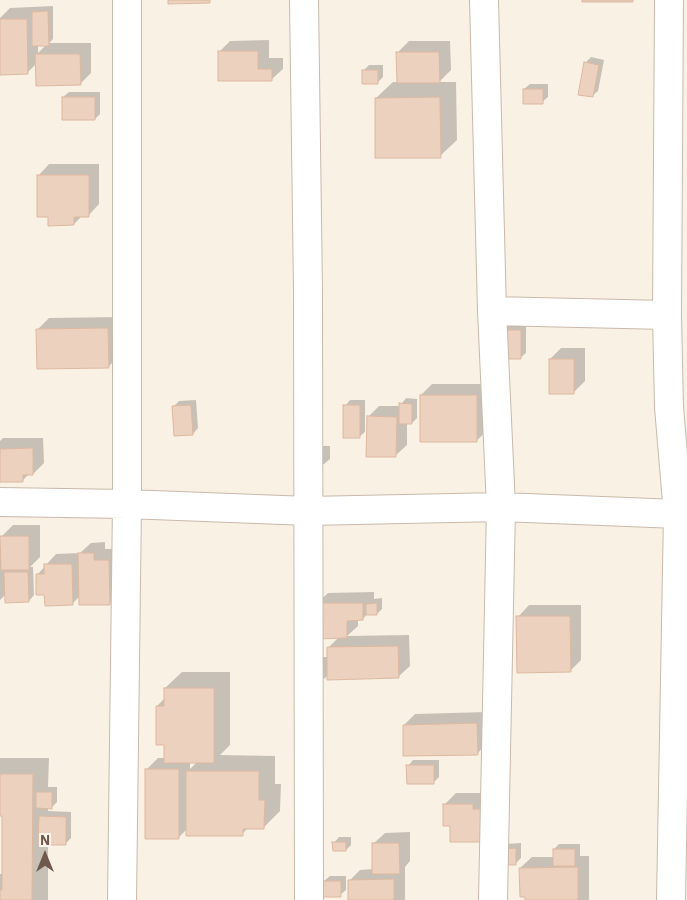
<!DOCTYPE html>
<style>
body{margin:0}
#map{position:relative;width:687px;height:900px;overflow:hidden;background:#f9f1e4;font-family:"IBM Plex Sans",sans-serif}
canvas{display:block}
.north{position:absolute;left:20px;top:830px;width:50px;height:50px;-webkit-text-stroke:4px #fdf5e9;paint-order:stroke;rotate:0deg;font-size:14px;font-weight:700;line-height:20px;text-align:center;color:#6f594c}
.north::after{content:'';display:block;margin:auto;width:18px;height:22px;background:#6f594c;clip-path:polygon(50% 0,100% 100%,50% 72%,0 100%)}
</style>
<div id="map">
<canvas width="687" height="900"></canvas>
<div class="north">N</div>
</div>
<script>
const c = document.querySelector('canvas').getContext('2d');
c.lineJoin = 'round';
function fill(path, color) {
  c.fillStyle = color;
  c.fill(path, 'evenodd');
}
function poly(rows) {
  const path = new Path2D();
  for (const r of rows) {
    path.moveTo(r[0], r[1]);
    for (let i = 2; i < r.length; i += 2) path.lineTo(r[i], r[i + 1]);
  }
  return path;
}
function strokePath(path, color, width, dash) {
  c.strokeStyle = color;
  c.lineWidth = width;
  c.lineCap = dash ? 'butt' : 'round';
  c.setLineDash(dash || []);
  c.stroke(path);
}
fill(poly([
 [53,6,53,39,49,43,91,43,91,73,80,84,37,63,27,73,0,73,0,18,10,8],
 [38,44,47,44,38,53],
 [269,40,269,58,283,58,283,69,271,80,219,52,230,41],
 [409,41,450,41,451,70,439,82,456,82,457,140,440,156,376,98,393,82,398,82,397,53],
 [591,57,604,60,598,91,592,96,585,63],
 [369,65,383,65,383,77,377,83,363,71],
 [530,84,548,84,548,97,542,102,524,89],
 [69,92,100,92,100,114,95,119,63,97],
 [49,164,99,164,99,204,88,216,82,216,74,224,49,216,38,176],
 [119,317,120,355,108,367,37,330,49,318],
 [503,325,526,325,526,353,520,358],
 [561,348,585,348,585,381,574,392,550,359],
 [432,384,488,384,488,430,476,441,421,395],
 [406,398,417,399,417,418,412,423,407,423,407,445,395,456,368,417,379,406,400,406],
 [196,400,198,428,193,434,174,406,179,401],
 [350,400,365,400,365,432,359,437,345,406],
 [3,438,43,438,44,463,33,474,29,474,22,481,0,481,0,441],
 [323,446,330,446,330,459,324,464,318,464,318,451],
 [13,525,40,525,40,557,30,567,33,567,34,595,29,601,6,594,0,600,0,546,2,545,2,536],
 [105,542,105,549,120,549,121,593,109,604,80,596,72,604,45,594,37,575,56,554,80,553,91,543],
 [374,592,374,599,382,598,382,609,377,614,367,614,363,619,358,619,358,626,347,636,409,635,410,666,398,677,328,675,324,679,317,679,322,657,328,657,328,648,339,637,316,604,328,593],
 [529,605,581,605,581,660,570,671,518,617],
 [182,672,230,672,230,745,220,755,275,756,275,784,281,784,280,811,264,827,249,827,242,834,187,829,178,838,147,769,158,758,165,758,165,743,157,706,165,698,165,688],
 [190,762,197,762,190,769],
 [488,712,488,742,477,754,404,725,415,714],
 [0,758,49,758,48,787,57,787,57,802,51,808,48,807,48,811,71,812,71,838,65,844,48,844,48,900,0,900,0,874,3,874,4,815,0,815],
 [413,760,439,760,439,777,433,783,408,766],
 [456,793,484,793,495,829,452,825,445,804],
 [410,832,410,861,405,867,405,900,349,900,349,881,360,870,374,869,373,844,385,833],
 [339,837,351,837,351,845,346,850,334,843],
 [521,843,521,858,515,864,501,864,506,844],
 [559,844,580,844,580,856,589,856,589,900,527,900,520,868,532,857,554,857,554,849],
 [330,876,346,876,346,890,340,895,324,881]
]), '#0003');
const building = poly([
 [168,0,210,0,210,3,168,4,168,0],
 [582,0,633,0,633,2,582,2,582,0],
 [48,11,49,46,32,46,32,12,48,11],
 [0,19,27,19,28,74,0,75,0,19],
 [218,51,258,51,258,69,272,69,272,81,218,81,218,51],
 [396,52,439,52,440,83,397,83,396,52],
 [35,54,80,54,81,85,36,86,35,54],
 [584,62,599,65,593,97,578,95,584,62],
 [362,70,378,70,378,84,362,84,362,70],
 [523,89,543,89,543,104,523,104,523,89],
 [62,97,95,97,95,120,62,120,62,97],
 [440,97,441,158,375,158,375,98,440,97],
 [37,175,89,175,89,217,74,217,74,225,48,226,48,217,37,217,37,175],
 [108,328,109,368,37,369,36,329,108,328],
 [497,330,521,330,521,359,497,359,497,330],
 [549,359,574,359,574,394,549,394,549,359],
 [420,395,477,395,477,442,420,442,420,395],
 [399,403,412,404,412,424,399,424,399,403],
 [191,405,193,435,174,436,172,406,191,405],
 [343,405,360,405,360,438,343,438,343,405],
 [367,416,397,417,396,457,366,457,367,416],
 [33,448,33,475,23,475,23,482,0,482,0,449,33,448],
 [0,536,29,536,29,570,1,570,0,536],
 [78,553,94,553,94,560,109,560,110,605,79,605,78,553],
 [44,564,72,564,73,605,45,606,44,595,36,595,36,574,44,574,44,564],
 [4,572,28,572,29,602,5,603,4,572],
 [315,603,363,603,363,620,347,621,347,638,316,639,315,603],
 [377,603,377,615,366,615,366,604,377,603],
 [516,616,570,616,571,672,517,673,516,616],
 [398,646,399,678,327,680,327,647,398,646],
 [164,688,214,688,214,763,164,763,164,745,156,745,156,706,164,706,164,688],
 [477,723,478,755,403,756,403,725,477,723],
 [406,765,434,765,434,784,407,784,406,765],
 [145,769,179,769,179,839,145,839,145,769],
 [186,771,259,771,259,800,265,800,264,829,243,829,243,836,186,836,186,771],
 [0,774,33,774,32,900,0,900,0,890,2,890,2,816,0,816,0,774],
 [36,792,52,792,52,809,36,808,36,792],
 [443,804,473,804,473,809,484,809,484,842,450,842,450,826,443,826,443,804],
 [39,816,66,817,66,845,38,845,39,816],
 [332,842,346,842,346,851,333,851,332,842],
 [372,843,399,843,400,874,372,874,372,843],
 [516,848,516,865,500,865,500,849,516,848],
 [553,849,575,849,575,866,553,866,553,849],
 [578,867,578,900,525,900,525,897,520,897,519,868,578,867],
 [394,879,394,900,348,900,348,880,394,879],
 [323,881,341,881,341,897,323,897,323,881]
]);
fill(building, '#ecd1be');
strokePath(building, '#ddb8a0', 1);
const minor = poly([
 [304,0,308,290,309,900],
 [484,0,492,311,501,507,493,900],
 [669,0,667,315,669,407,678,514,671,900],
 [492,311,667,315],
 [0,502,127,504,308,511,501,507,678,514],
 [122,900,127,504,127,0]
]);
strokePath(minor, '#c9b9ab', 30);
strokePath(minor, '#fff', 28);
</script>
